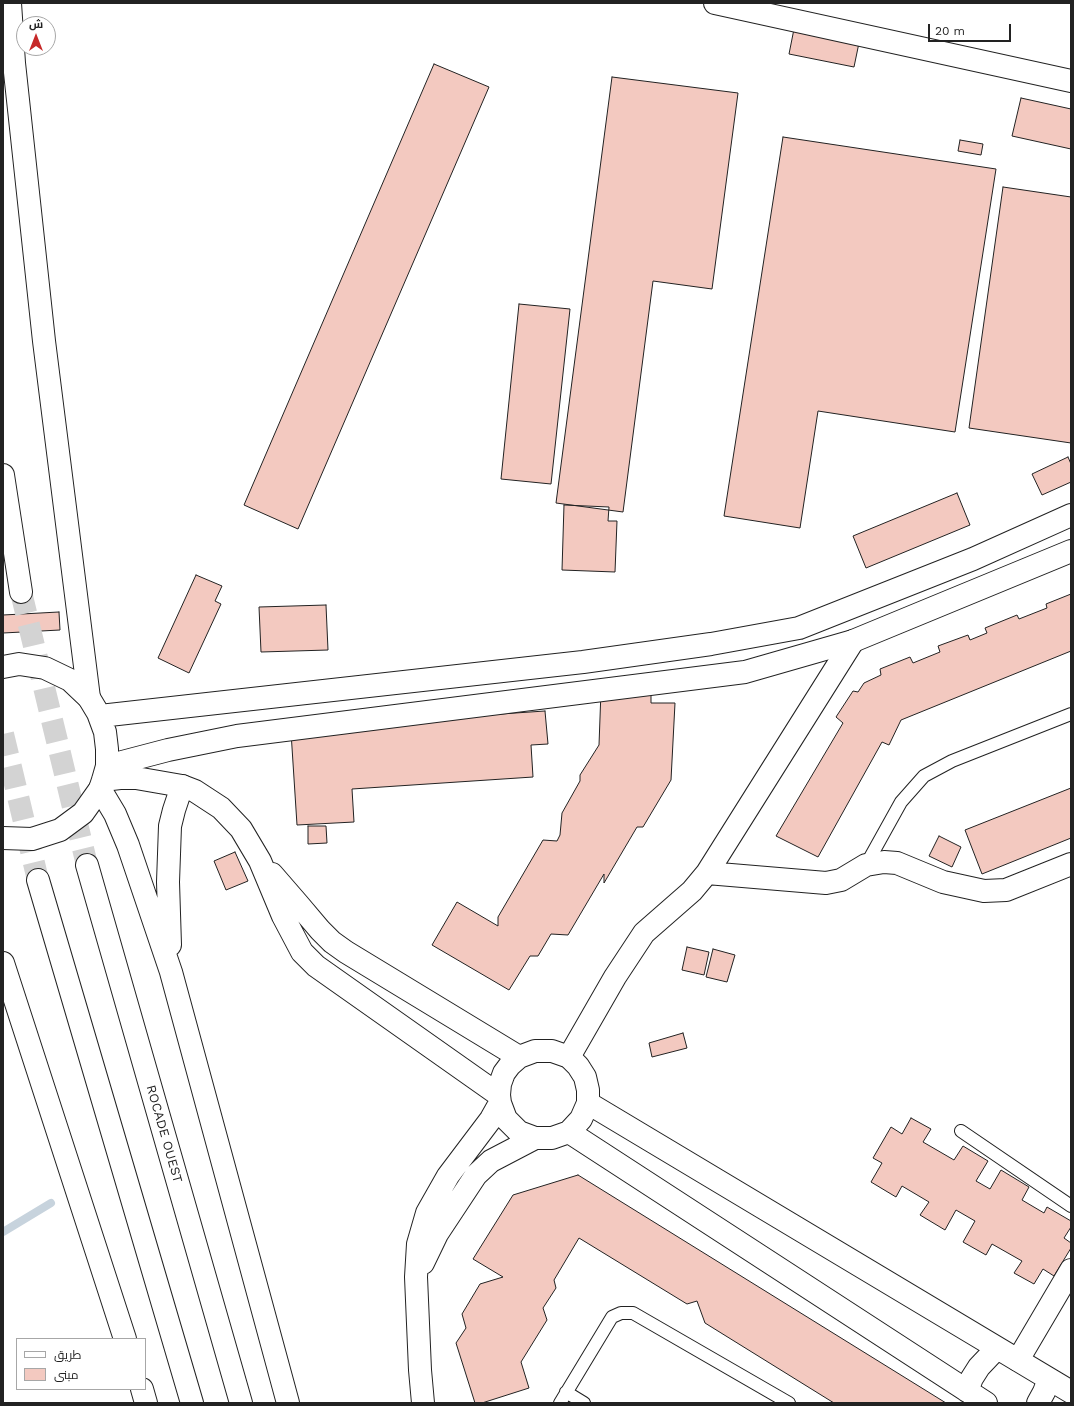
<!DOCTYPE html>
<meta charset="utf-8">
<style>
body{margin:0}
#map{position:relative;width:1074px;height:1406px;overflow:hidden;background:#fff;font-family:"Work Sans",Cairo,sans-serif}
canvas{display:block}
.frame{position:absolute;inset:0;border:4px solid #222;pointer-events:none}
.legend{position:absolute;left:16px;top:1338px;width:130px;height:52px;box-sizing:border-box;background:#fff;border:1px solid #a7a7a7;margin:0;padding:5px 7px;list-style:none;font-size:12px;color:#222}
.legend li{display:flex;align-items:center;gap:8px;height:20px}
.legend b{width:20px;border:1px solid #a7a7a7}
.north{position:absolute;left:16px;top:16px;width:40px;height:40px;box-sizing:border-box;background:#fff;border:1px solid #a7a7a7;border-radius:50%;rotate:0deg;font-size:11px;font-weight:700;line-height:16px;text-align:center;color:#222}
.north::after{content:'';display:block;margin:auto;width:14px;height:18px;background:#c62828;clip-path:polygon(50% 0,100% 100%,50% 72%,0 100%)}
.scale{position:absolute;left:928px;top:24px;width:83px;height:18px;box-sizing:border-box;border:2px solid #222;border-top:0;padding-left:5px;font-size:12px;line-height:14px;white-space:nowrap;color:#222;-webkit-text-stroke:3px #fff;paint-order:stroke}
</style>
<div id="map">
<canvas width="1074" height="1406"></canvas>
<div class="frame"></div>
<ul class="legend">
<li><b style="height:5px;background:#fff"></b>طريق</li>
<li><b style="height:11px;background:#f3c9c0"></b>مبنى</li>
</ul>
<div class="north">ش</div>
<div class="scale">20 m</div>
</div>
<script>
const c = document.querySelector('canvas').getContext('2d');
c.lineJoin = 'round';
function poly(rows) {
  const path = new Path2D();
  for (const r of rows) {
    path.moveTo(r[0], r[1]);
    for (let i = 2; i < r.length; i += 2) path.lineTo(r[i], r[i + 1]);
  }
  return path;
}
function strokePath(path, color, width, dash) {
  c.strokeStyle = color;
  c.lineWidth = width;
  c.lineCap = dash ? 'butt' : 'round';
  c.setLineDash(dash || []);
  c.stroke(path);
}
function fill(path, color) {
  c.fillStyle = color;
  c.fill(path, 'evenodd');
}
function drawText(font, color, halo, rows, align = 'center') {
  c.font = font + ' "Work Sans",sans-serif';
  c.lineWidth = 3;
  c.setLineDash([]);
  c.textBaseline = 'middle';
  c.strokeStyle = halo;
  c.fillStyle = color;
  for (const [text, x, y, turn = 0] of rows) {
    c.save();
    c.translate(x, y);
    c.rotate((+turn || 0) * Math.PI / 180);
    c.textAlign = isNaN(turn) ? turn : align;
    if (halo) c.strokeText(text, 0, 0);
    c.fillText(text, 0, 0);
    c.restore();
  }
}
strokePath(poly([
 [3,1232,51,1203]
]), '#c7d3dd', 8);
const building = poly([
 [795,24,860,38,854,67,789,54,795,24],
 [434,64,489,87,298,529,244,505,434,64],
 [612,77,738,93,712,289,653,281,623,512,556,503,612,77],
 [1021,98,1071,109,1071,149,1012,136,1021,98],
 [783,137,996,169,955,432,818,411,800,528,724,516,783,137],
 [960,140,983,144,981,155,958,151,960,140],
 [1003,187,1071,197,1071,443,969,428,1003,187],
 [519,304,570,309,551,484,501,479,519,304],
 [1068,457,1071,464,1071,482,1042,495,1032,474,1068,457],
 [957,493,970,525,866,568,853,536,957,493],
 [564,505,609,507,608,521,617,521,615,572,562,570,564,505],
 [196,575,222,586,215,601,221,604,189,673,158,658,196,575],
 [1071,594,1071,651,901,720,889,745,882,742,818,857,776,836,843,723,836,717,853,691,858,692,864,683,881,675,880,669,910,657,913,663,940,652,938,646,968,635,970,640,987,633,985,628,1017,615,1019,619,1047,608,1046,604,1071,594],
 [326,605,328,650,261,652,259,607,326,605],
 [59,612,60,630,3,633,3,615,59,612],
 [601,691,651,693,651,703,675,703,671,780,643,827,637,827,604,883,604,874,568,935,551,934,538,956,530,956,509,990,432,945,457,902,498,926,498,917,543,840,557,841,560,835,562,813,580,781,580,775,599,745,601,691],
 [545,711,548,744,531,745,533,777,352,789,354,822,297,825,291,732,411,720,545,711],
 [1071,788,1071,838,982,874,965,830,1071,788],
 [308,826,326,826,327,843,308,844,308,826],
 [939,836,961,847,952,867,929,856,939,836],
 [235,852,248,881,226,890,214,861,235,852],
 [687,947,709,952,704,975,682,970,687,947],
 [713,949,735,955,727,982,706,977,713,949],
 [683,1033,687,1048,652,1057,649,1043,683,1033],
 [911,1118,931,1129,923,1142,954,1160,963,1146,988,1161,976,1181,990,1189,1001,1170,1029,1187,1022,1200,1044,1213,1047,1207,1071,1221,1071,1227,1064,1238,1071,1243,1071,1248,1054,1276,1043,1269,1034,1284,1014,1273,1022,1261,992,1244,986,1255,963,1242,975,1221,956,1210,945,1230,920,1215,929,1202,902,1186,896,1197,871,1182,882,1163,873,1158,891,1127,902,1134,911,1118],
 [578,1175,946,1403,834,1403,705,1323,697,1301,687,1304,579,1238,554,1280,556,1288,543,1308,547,1320,521,1362,529,1388,482,1403,475,1403,456,1343,466,1328,462,1314,480,1284,503,1277,473,1259,513,1195,578,1175]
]);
fill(building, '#f3c9c0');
strokePath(building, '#222', 1);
strokePath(poly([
 [21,592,87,865],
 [3,734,38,880]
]), '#d3d3d3', 22, [22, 11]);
const lane = poly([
 [866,865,901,802,924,776,952,761,1071,714],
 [961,1131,1071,1206],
 [566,1392,584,1403],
 [560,1403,612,1317,621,1313,633,1313,789,1403]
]);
const street = poly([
 [715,3,1071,81],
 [707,873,853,641],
 [569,1057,615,977,644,933,692,891,707,873,826,883,841,880,866,865,884,862,897,863,943,882,984,891,1006,890,1071,864],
 [1018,1360,1071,1270]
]);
const secondary = poly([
 [3,667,19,664,45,668,70,680,89,698,98,713,105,732,107,749,107,766,103,780,100,789,83,813,60,830,32,839,3,838],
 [100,716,583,662,711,644,799,628,973,559,1071,515],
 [107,766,168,750,237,736,745,672,853,641,1071,551],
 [103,780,120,778,136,778,182,786,195,791,221,808,241,829,260,861,283,916,302,952,316,966,333,978,499,1095],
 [272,874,298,904,320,930,332,942,346,952,519,1057],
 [588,1103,1071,1392],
 [569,1132,986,1403],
 [423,1263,437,1234,476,1175,491,1161,535,1138],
 [967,1391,972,1378,979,1367,997,1348],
 [423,1403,420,1370,416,1277,418,1244,427,1213,448,1176,491,1119,500,1103,499,1095,500,1084,504,1073,510,1065,519,1057,535,1051,552,1051,569,1057,578,1066,585,1077,588,1090,588,1103,581,1119,569,1132,552,1138,535,1138,519,1132,506,1119,500,1103],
 [1038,1403,1044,1392,1049,1379]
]);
const highway = poly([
 [10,3,14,63,44,341,89,698],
 [3,475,21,592],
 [100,789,115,814,128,845,171,972,288,1403],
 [87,865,241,1403],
 [38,880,192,1403],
 [170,945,168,882,170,826,174,810,182,786],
 [3,963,125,1339],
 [142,1389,146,1403]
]);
strokePath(lane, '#222', 14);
strokePath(street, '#222', 24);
strokePath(secondary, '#222', 24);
strokePath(highway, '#222', 24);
strokePath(lane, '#fff', 12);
strokePath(street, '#fff', 22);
strokePath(secondary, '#fff', 22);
strokePath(highway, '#fff', 22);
drawText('13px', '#222', '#fff', [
 ["ROCADE OUEST",164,1134,74]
]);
</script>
